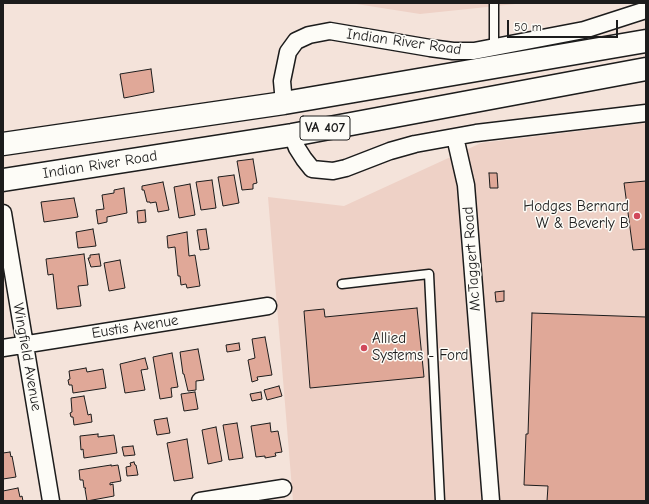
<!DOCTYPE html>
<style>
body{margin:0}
#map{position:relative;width:649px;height:504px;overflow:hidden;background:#f4e3da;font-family:"Comic Neue",sans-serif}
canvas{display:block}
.frame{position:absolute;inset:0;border:4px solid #1c1c1c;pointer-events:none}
.scale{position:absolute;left:507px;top:20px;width:111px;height:18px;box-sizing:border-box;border:2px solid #1c1c1c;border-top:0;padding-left:5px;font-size:12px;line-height:14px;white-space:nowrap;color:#1c1c1c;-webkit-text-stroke:3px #fdfcf7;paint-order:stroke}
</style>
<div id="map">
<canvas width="649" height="504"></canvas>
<div class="frame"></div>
<div class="scale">50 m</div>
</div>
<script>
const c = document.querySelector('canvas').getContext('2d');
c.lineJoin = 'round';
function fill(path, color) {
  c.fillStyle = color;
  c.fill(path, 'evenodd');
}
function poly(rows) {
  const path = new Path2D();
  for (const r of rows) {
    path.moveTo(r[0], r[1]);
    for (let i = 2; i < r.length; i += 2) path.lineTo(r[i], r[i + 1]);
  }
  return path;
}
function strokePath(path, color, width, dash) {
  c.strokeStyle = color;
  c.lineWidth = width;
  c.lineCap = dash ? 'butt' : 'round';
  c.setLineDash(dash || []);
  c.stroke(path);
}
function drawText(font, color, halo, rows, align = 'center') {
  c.font = font + ' "Comic Neue",sans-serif';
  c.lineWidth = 3;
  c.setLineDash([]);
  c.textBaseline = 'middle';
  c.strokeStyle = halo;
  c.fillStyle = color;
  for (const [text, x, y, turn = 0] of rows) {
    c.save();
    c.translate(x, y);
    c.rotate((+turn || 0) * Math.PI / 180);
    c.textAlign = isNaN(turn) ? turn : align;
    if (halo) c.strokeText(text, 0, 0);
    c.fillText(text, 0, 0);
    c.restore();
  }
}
fill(poly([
 [350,3,525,3,420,14],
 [646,123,646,501,293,501,268,197,344,206,481,143]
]), '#eed1c6');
const building = poly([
 [151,69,154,92,124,98,120,74,151,69],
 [253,159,257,183,253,184,253,189,242,190,237,161,253,159],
 [489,173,497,173,498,188,490,188,489,173],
 [234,175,239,203,223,206,218,177,234,175],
 [212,180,216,208,201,210,196,182,212,180],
 [646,181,646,249,633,250,624,183,646,181],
 [163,182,169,210,158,212,156,202,150,203,150,202,147,202,144,190,142,190,142,186,163,182],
 [190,184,195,215,179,218,174,187,190,184],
 [124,188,127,213,107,217,107,222,98,224,96,210,104,209,102,195,114,193,114,190,124,188],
 [74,198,78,217,44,222,41,202,74,198],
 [145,210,146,222,138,223,137,211,145,210],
 [93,229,96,246,78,248,76,232,93,229],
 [206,229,209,249,200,250,197,230,206,229],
 [187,232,189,256,195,255,200,286,187,288,186,284,181,285,180,276,178,276,175,247,168,248,167,236,187,232],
 [84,254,88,285,78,286,81,306,57,309,53,274,48,275,46,259,84,254],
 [99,254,101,266,91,267,88,258,90,258,90,255,99,254],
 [120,260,125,288,109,291,104,263,120,260],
 [504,291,504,301,496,302,495,292,504,291],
 [417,308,424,377,310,388,304,311,324,309,325,317,417,308],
 [532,313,646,317,646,501,547,501,548,486,524,485,526,434,528,434,532,313],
 [265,337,272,375,257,377,258,380,252,382,248,360,255,358,252,339,265,337],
 [239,343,240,350,227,352,226,345,239,343],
 [198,349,204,380,196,381,196,390,188,391,184,374,183,374,180,352,198,349],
 [172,353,178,387,171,388,172,397,160,399,153,357,172,353],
 [145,358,148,369,141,370,145,390,125,393,120,364,145,358],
 [86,368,87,372,103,369,106,388,73,393,72,385,69,385,68,380,70,379,69,371,86,368],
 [279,386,282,396,267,400,264,390,279,386],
 [195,392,198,409,184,411,181,394,195,392],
 [261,392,262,399,252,401,250,394,261,392],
 [84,396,88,415,91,414,92,422,74,425,73,417,71,417,70,413,72,412,71,398,84,396],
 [167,418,170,433,157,435,154,420,167,418],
 [237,423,243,458,229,460,223,425,237,423],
 [270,423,271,432,278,431,282,452,275,453,276,456,265,458,265,456,256,457,251,426,270,423],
 [216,427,222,461,208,464,202,430,216,427],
 [98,434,98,437,114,435,117,453,84,458,83,449,81,450,80,436,98,434],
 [187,439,193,478,174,481,167,443,187,439],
 [133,446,135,455,124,456,122,447,133,446],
 [10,452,11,457,12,456,16,477,3,479,3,453,10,452],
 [134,462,135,465,136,465,138,475,127,476,126,467,131,466,130,463,134,462],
 [111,465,111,466,118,465,121,481,110,483,110,485,113,484,114,496,87,501,85,489,86,488,84,488,83,480,80,480,79,470,111,465],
 [18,488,20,497,22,496,23,501,3,501,3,491,18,488]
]);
fill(building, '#e0a898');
strokePath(building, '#1c1c1c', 1);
const lane = poly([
 [494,3,494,48],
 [342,284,429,274,440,501]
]);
const street = poly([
 [284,103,282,81,288,52,296,41,309,35,330,31,430,48,453,51,474,51,584,30,646,10],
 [292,135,297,148,304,159,312,169,333,171,346,168,390,151,415,144,476,133,646,113],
 [455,137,466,185,491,501],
 [3,213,51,501],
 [3,348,268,306],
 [200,501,283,488]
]);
const primary = poly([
 [3,144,284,103,646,41],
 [3,180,292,135,646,69]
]);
strokePath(lane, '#1c1c1c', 11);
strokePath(street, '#1c1c1c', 19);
strokePath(primary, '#1c1c1c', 25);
strokePath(lane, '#fdfcf7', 8);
strokePath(street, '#fdfcf7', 16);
strokePath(primary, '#fdfcf7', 22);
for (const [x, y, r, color] of [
 [637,216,4,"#d1495b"],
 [364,348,4,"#d1495b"]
]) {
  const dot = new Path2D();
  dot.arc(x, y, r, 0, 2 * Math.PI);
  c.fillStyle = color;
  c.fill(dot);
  strokePath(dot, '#fdfcf7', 1.5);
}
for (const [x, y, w] of [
 [325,128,50]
]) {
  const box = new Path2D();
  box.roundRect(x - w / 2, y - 12, w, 24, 3);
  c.fillStyle = '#fdfcf7';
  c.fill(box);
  strokePath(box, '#1c1c1c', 1);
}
drawText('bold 14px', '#1c1c1c', null, [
 ["VA 407",325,128]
]);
drawText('15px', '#1c1c1c', '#fdfcf7', [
 ["Indian River Road",404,42,8],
 ["Indian River Road",100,165,-9],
 ["McTaggert Road",472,259,-94],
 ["Eustis Avenue",135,327,-9],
 ["Wingfield Avenue",27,357,80]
]);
drawText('15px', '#1c1c1c', '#fdfcf7', [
 ["Hodges Bernard",629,207],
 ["W & Beverly B",629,224],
 ["Allied",372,339,"left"],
 ["Systems - Ford",372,356,"left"]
], 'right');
</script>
